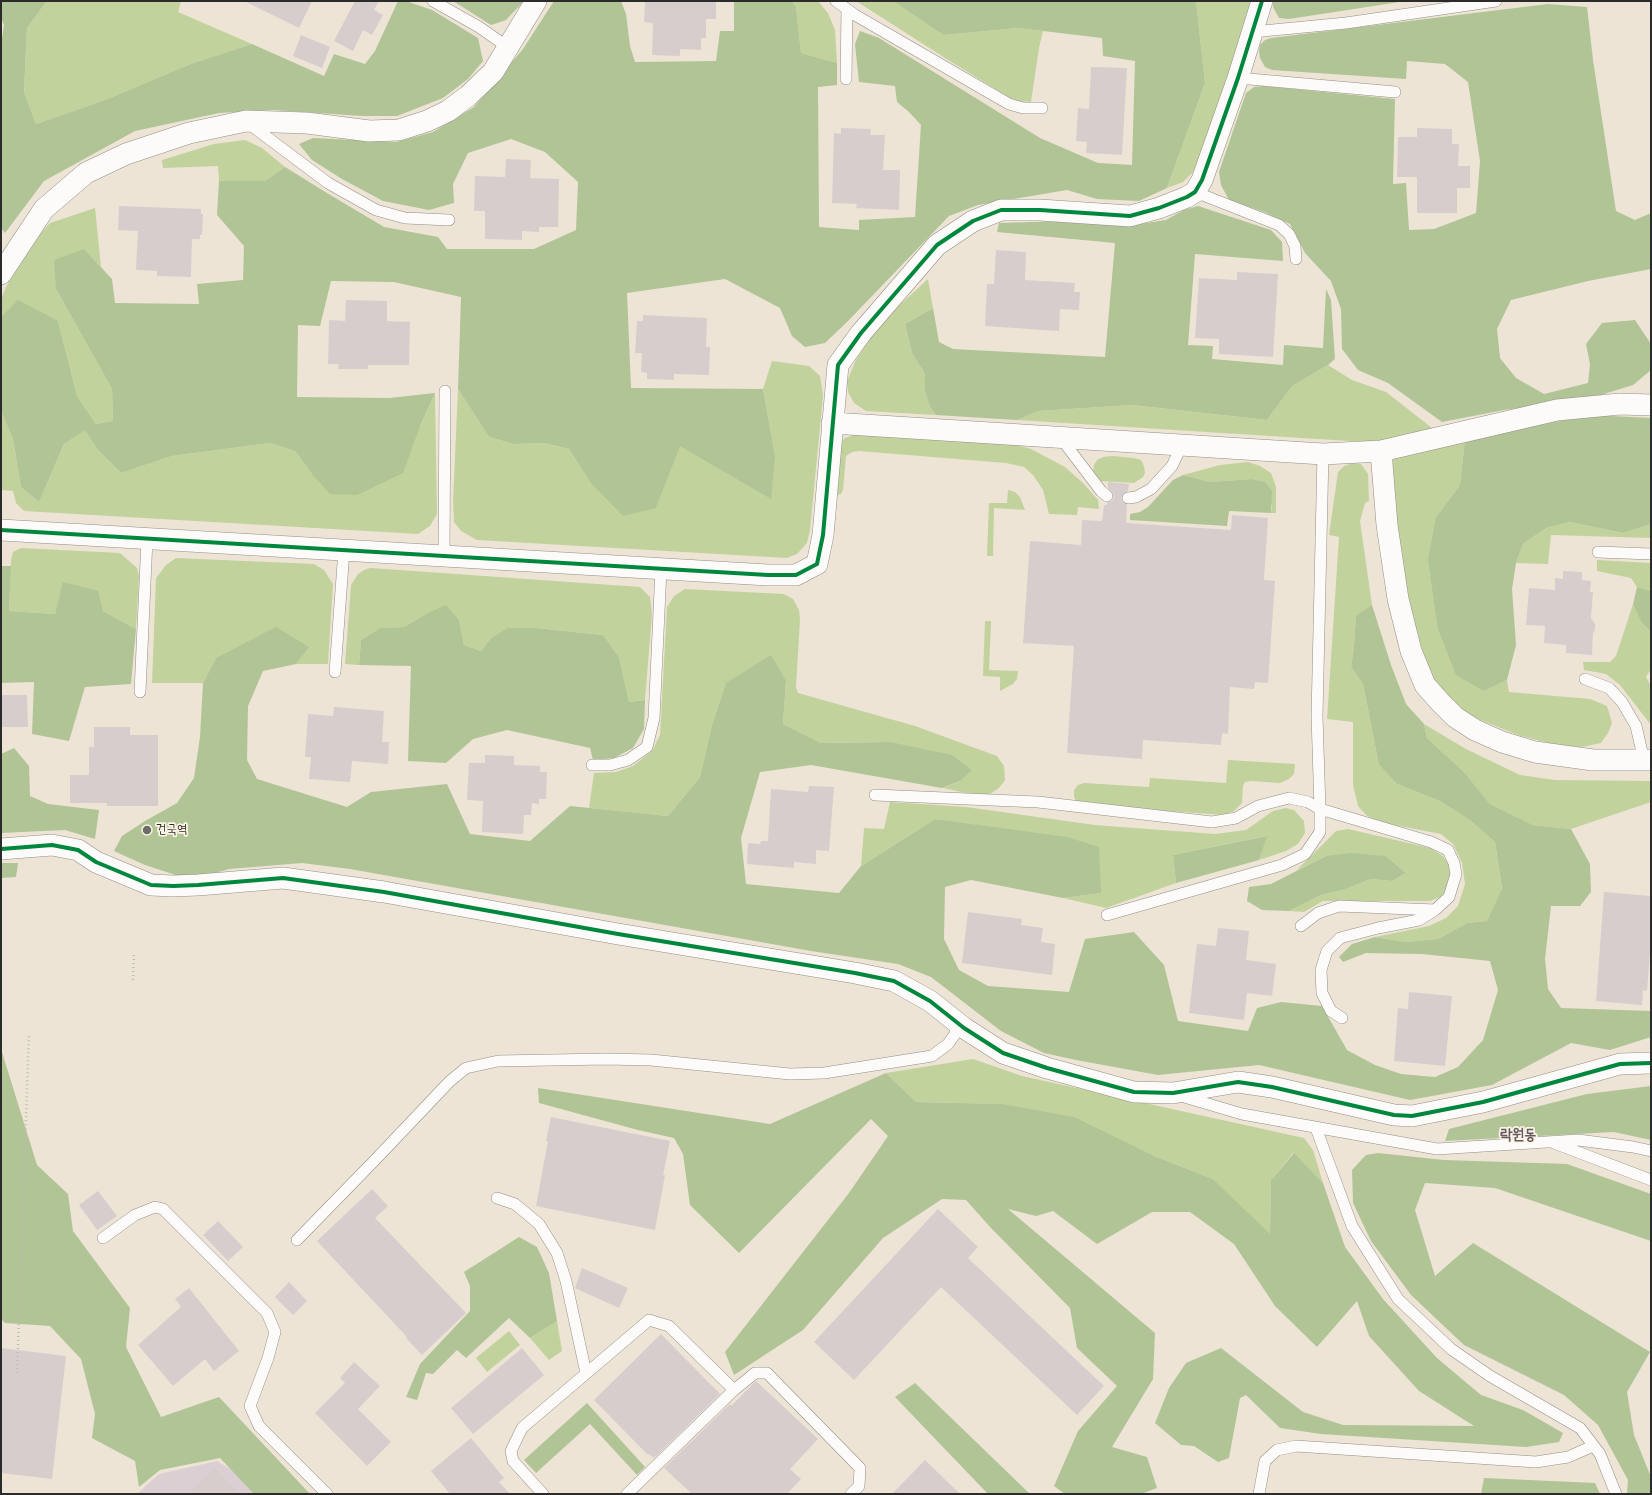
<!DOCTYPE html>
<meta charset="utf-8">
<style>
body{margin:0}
#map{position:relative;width:1652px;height:1495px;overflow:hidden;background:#ede4d6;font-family:"Patrick Hand",sans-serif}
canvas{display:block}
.frame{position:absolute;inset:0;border:2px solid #2b2b2b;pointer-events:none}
</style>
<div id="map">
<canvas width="1652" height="1495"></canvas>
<div class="frame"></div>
</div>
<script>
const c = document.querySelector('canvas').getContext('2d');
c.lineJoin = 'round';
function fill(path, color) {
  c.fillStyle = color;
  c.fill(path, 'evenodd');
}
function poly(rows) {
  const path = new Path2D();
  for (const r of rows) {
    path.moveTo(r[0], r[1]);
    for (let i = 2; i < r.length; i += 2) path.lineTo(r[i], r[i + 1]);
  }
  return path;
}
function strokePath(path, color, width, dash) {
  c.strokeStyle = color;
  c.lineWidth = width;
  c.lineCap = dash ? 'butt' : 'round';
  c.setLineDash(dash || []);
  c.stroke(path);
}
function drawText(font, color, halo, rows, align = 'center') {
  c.font = font + ' "Patrick Hand","Poor Story",sans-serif';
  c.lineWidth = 3.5;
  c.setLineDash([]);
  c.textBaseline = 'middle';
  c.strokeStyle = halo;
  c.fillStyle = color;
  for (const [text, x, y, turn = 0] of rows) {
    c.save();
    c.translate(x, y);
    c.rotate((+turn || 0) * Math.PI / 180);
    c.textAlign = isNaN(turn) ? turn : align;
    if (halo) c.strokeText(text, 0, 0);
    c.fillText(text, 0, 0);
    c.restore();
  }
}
fill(poly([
 [217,1461,270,1494,137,1494,159,1474]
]), '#dccfd3');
fill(poly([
 [47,1,181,1,178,12,252,44,193,63,105,100,36,124,24,92,27,28],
 [792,1,818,1,828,13,835,30,837,63,801,53,796,7],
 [856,1,893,1,943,35,1018,28,1043,31,1039,48,1031,102,1015,101,945,58],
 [1196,1,1252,1,1227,81,1194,171,1183,182,1167,188,1205,83],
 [245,140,262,148,285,167,265,181,219,181,218,166,163,168,162,160,214,144],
 [95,208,101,267,84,249,56,289,112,389,113,421,96,424,77,396,58,321,1,325,1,299,6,287,37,237,50,223],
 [928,279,933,308,905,324,912,353,925,374,925,391,930,407,936,415,866,411,854,403,848,392,847,381,856,360,880,323],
 [772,361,809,366,820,376,823,396,810,530,807,543,797,554,787,558,477,540,461,531,454,522,453,502,458,389,489,437,514,444,544,443,569,449,590,482,656,508,679,446,775,456,763,389],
 [1328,365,1352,380,1386,392,1432,428,1395,439,1365,442,1017,420,1038,411,1132,405,1267,420,1292,386],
 [435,393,437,514,430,526,418,534,24,511,16,503,13,491,1,490,1,411,13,439,21,487,39,502,64,444,85,429,98,450,121,473,172,456,270,443,295,451,312,474,420,426],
 [860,433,1007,442,1031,449,1065,467,1083,483,1098,500,1099,509,1078,507,1077,515,1049,514,1043,490,1033,475,1024,467,1006,463,859,451,852,452,846,456,843,490,841,494,837,495,839,445,845,438],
 [1465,439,1460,485,1436,517,1484,691,1507,680,1509,692,1590,699,1607,706,1612,723,1608,733,1601,743,1582,747,1559,746,1518,735,1473,717,1447,698,1429,671,1416,629,1397,546,1388,468,1395,457],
 [1113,456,1134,458,1141,460,1144,466,1145,473,1143,477,1134,483,1100,481,1096,476,1093,471,1094,465,1097,460,1103,457],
 [1248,462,1260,466,1271,473,1276,487,1276,513,1271,513,1272,506,1264,482,1252,479,1210,482,1183,475,1220,465],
 [1353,463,1361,464,1368,474,1369,501,1365,503,1360,521,1372,605,1356,615,1354,646,1351,667,1363,684,1379,765,1397,784,1440,801,1471,821,1495,842,1502,890,1487,921,1467,923,1438,939,1406,942,1375,937,1429,926,1446,918,1458,906,1465,884,1462,863,1453,844,1441,834,1384,823,1367,816,1358,806,1353,785,1353,722,1327,719,1339,537,1329,535,1338,472,1344,466],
 [1008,490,1015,492,1020,497,1025,510,994,508,993,556,987,556,989,503,1007,503],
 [1570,522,1623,533,1651,524,1651,538,1551,535,1548,564,1516,563,1523,544,1546,528],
 [21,548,120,553,137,568,139,576,136,629,103,611,64,582,55,614,9,611,11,560,13,552],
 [176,558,314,564,324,570,333,584,328,664,296,664,308,647,216,658,203,683,152,683,156,578,166,565],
 [1597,560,1651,563,1651,591,1637,587,1631,578,1597,571],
 [371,568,640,587,650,597,652,614,645,700,629,702,619,657,603,635,536,628,507,628,491,638,481,651,464,645,459,620,426,614,404,627,380,628,361,640,359,665,345,664,351,585,358,574,366,569],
 [685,589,784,594,793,599,799,610,800,620,796,687,798,693,915,726,997,756,1004,766,1005,780,999,788,990,794,971,794,943,788,960,781,890,742,821,743,783,724,786,681,726,684,712,725,700,777,668,816,589,808,594,773,616,772,633,766,652,751,660,735,667,607,674,596],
 [1633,604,1641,622,1651,632,1651,669,1646,677,1651,686,1651,725,1620,685,1606,674,1584,670,1583,662,1610,662,1616,656],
 [985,621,991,621,989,670,1018,671,1017,679,1013,684,1000,691,1000,677,983,676],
 [1424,724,1466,749,1520,775,1555,780,1651,781,1651,802,1571,829,1533,825,1490,804,1465,773,1427,738],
 [1228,760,1295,764,1294,774,1289,779,1280,783,1251,781,1245,782,1243,786,1242,803,1234,811,1224,815,1083,805,1077,803,1074,797,1074,790,1078,785,1084,783,1149,787,1150,778,1226,783],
 [890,802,966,807,1095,825,1215,834,1246,830,1273,811,1286,808,1294,810,1304,821,1305,833,1298,844,1286,851,1259,860,1266,836,1173,855,1176,883,1106,908,1063,898,1101,893,990,827,935,819,861,866,864,828,884,829],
 [1348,829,1430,848,1443,856,1450,867,1451,877,1448,889,1441,897,1430,901,1323,901,1304,912,1289,911,1321,895,1343,890,1371,879,1392,881,1406,873,1386,856,1326,856,1296,871,1336,831],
 [973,1059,1022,1076,1304,1138,1313,1150,1323,1183,1293,1153,1271,1180,1270,1235,1213,1179,1154,1156,1002,1104,916,1102,886,1073],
 [557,1321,562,1351,549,1360,530,1338],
 [509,1331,520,1345,487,1372,476,1358]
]), '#c2d29d');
fill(poly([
 [1,1,47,1,27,28,24,92,36,124,105,100,193,63,252,44,324,76,334,54,365,64,375,51,398,1,406,1,432,10,478,38,483,61,468,79,443,98,397,116,362,116,273,110,219,113,135,131,44,181,5,233,1,228,1,45,4,25,1,18],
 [453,1,524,1,506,20,491,25],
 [554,1,621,1,626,14,630,46,635,62,716,61,720,31,734,31,734,1,792,1,796,7,801,53,837,63,837,85,818,87,819,227,859,230,859,220,915,217,921,125,909,112,897,102,895,86,859,82,855,44,860,31,879,38,1040,138,1098,163,1132,165,1135,61,1103,56,1102,38,1018,28,943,35,893,1,1196,1,1205,83,1167,188,1139,201,1097,199,1067,190,978,205,949,216,848,321,825,343,805,347,792,336,780,308,725,279,627,293,631,388,763,389,775,456,771,499,680,446,656,508,623,516,590,482,569,449,544,443,514,444,489,437,458,389,461,297,394,282,331,281,320,326,298,325,297,397,389,398,435,393,420,426,403,473,357,495,330,494,312,474,295,451,270,443,172,456,121,473,98,450,85,430,64,444,39,502,21,487,13,439,1,411,2,316,18,300,58,321,77,396,96,424,113,421,112,389,56,289,54,260,84,249,112,279,115,303,199,304,197,284,243,280,244,246,217,215,219,181,265,181,285,167,327,193,384,227,438,237,447,249,534,249,576,230,578,182,545,152,511,139,468,153,453,184,454,203,429,210,383,201,342,179,312,160,299,144,313,138,396,142,433,132,474,107,523,49],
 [1273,1,1406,1,1289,19,1279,18,1273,7],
 [1548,4,1587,7,1593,60,1616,211,1635,220,1651,213,1651,269,1588,281,1511,300,1497,329,1500,358,1516,378,1544,394,1588,383,1590,364,1586,344,1602,323,1635,320,1651,344,1651,370,1633,385,1591,398,1504,410,1442,422,1388,383,1358,370,1342,349,1341,309,1331,281,1305,253,1290,224,1264,212,1229,200,1221,185,1219,172,1246,93,1254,87,1263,86,1395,99,1393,184,1406,183,1409,230,1434,229,1476,213,1480,161,1468,82,1445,64,1407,61,1406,79,1272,70,1265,67,1260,58,1259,51,1260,45,1265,40,1271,38],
 [1198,206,1271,230,1282,242,1283,261,1195,254,1188,345,1213,346,1212,359,1283,365,1284,345,1323,348,1326,289,1331,300,1335,359,1328,365,1292,386,1267,420,1132,405,1038,411,1017,420,936,415,930,407,925,391,925,374,912,353,905,324,933,308,939,342,953,349,1105,357,1115,243,997,232,999,223,1064,221,1133,225,1166,220,1184,210],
 [1591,415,1651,418,1651,524,1623,533,1570,522,1546,528,1523,544,1516,563,1512,589,1516,645,1507,680,1484,691,1456,675,1438,629,1428,560,1436,517,1460,485,1465,439],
 [1183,475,1210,482,1252,479,1265,482,1272,491,1271,513,1229,511,1227,526,1130,520,1130,514,1140,512,1148,507,1173,480],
 [1,566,11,566,9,611,55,614,63,582,98,591,103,611,136,629,131,684,85,687,69,741,32,734,34,682,1,683],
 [1637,587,1651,591,1651,632,1641,622,1633,604],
 [446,605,459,620,464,645,481,651,491,638,507,628,536,628,603,635,619,657,629,702,645,700,644,729,633,748,614,758,593,760,590,748,507,730,473,739,446,763,408,761,411,666,359,665,361,640,380,628,404,627,426,614],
 [1372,605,1391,665,1406,704,1424,724,1427,738,1465,773,1490,804,1533,825,1571,829,1590,864,1591,892,1580,906,1551,906,1545,959,1548,989,1561,1008,1651,1011,1651,1037,1610,1050,1571,1043,1492,1085,1410,1100,1259,1065,1158,1075,1076,1060,1044,1053,1001,1031,931,977,898,964,811,951,350,869,302,863,229,869,191,880,145,865,114,851,122,836,145,821,177,803,194,778,200,737,203,683,216,658,276,627,309,647,296,664,263,671,248,706,247,760,257,779,347,807,371,792,447,784,470,834,530,841,570,806,668,816,700,777,712,725,726,683,771,655,786,681,783,724,821,743,890,742,952,755,972,770,960,781,942,788,811,765,760,772,741,838,746,884,839,893,861,866,935,819,1067,837,1099,847,1101,893,1063,898,971,880,945,887,944,939,959,970,988,986,1069,992,1085,939,1134,932,1164,965,1178,1021,1248,1031,1257,1008,1281,1002,1322,1006,1347,1050,1375,1065,1401,1074,1435,1077,1458,1067,1483,1040,1498,990,1490,961,1422,954,1366,953,1343,962,1339,957,1352,944,1375,937,1406,942,1438,939,1467,923,1487,921,1502,889,1495,842,1471,821,1440,801,1397,784,1379,765,1363,684,1351,667,1354,646,1356,615],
 [14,748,29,766,30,796,48,804,99,810,95,839,65,830,1,833,1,754],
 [1267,836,1259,860,1176,883,1173,855],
 [1351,853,1386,856,1406,873,1392,881,1371,879,1343,890,1321,895,1289,911,1262,910,1247,901,1249,887,1271,884,1326,856],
 [1,863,18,863,16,877,1,878],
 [1,1049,37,1165,68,1194,73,1231,130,1308,126,1347,161,1417,219,1397,310,1494,254,1494,220,1458,160,1470,139,1487,135,1461,92,1438,95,1414,81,1359,50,1326,5,1323,1,1319],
 [886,1073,916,1102,1002,1104,1074,1117,1154,1156,1213,1179,1270,1234,1271,1180,1294,1153,1323,1183,1345,1247,1383,1299,1437,1358,1481,1395,1523,1410,1563,1433,1559,1442,1526,1447,1321,1434,1280,1428,1246,1395,1240,1398,1229,1458,1218,1462,1194,1446,1181,1445,1155,1423,1169,1388,1186,1363,1221,1348,1303,1412,1343,1425,1474,1426,1419,1391,1369,1336,1357,1301,1317,1347,1275,1306,1234,1244,1190,1212,1152,1212,1097,1244,1053,1211,1036,1216,1008,1209,1155,1333,1153,1379,1112,1447,1147,1457,1157,1488,1141,1494,1065,1494,1054,1486,1078,1431,1117,1386,1077,1348,1070,1308,991,1228,966,1200,942,1199,883,1238,803,1330,734,1375,725,1352,849,1193,888,1136,871,1119,739,1253,690,1205,683,1154,674,1138,638,1130,539,1103,538,1088,770,1124],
 [1651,1086,1651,1140,1614,1132,1445,1141,1449,1129,1587,1094],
 [1378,1153,1444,1160,1567,1164,1651,1194,1651,1241,1495,1188,1425,1183,1415,1210,1435,1276,1473,1243,1650,1352,1627,1392,1634,1435,1651,1477,1651,1494,1627,1494,1628,1480,1598,1425,1564,1395,1464,1345,1411,1295,1371,1241,1353,1203,1352,1170,1366,1155],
 [519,1237,537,1247,549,1273,557,1321,530,1338,509,1318,466,1358,457,1350,433,1374,426,1373,417,1400,406,1397,420,1364,470,1311,470,1286,464,1272],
 [915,1383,1030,1494,988,1494,895,1397],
 [587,1403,645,1467,637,1475,590,1424,536,1473,524,1460],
 [1484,1478,1595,1483,1600,1494,1481,1494]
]), '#b0c496');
fill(poly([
 [244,1,312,1,299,28],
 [355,1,379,1,374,10,383,15,372,35,363,30,353,51,334,41],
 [645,1,716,1,716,19,706,19,706,38,701,38,701,50,680,49,680,56,652,55,653,23,644,22],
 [301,35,330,47,322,68,293,56],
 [1091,67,1127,68,1122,155,1086,153,1087,142,1076,141,1078,108,1089,109],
 [841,128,871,129,870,135,885,135,883,170,900,170,899,210,856,208,857,204,832,203,834,133,841,134],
 [1417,128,1452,129,1452,144,1459,144,1458,166,1470,166,1470,188,1457,188,1457,213,1417,213,1417,177,1397,177,1398,137,1417,137],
 [506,159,531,160,530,178,559,179,558,227,539,227,539,232,522,231,522,240,485,239,485,211,474,211,475,176,505,177],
 [119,206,201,209,201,214,203,214,202,235,200,235,200,239,192,239,191,277,157,276,157,271,136,270,138,231,118,230],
 [996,250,1026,252,1025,280,1075,283,1074,292,1080,292,1079,310,1060,309,1059,331,985,326,987,284,994,284],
 [1237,272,1278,274,1273,357,1219,354,1219,339,1195,338,1199,278,1237,280],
 [346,300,387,301,387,321,410,322,409,365,368,365,368,369,338,369,339,364,328,364,329,320,345,321],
 [643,315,707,318,706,347,710,347,709,375,674,374,674,380,647,379,647,373,641,372,642,353,635,353,637,321,643,321],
 [1108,482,1129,484,1128,491,1124,493,1121,498,1123,502,1127,505,1126,523,1231,530,1232,515,1268,518,1264,580,1275,581,1268,683,1255,682,1254,689,1230,687,1228,734,1222,733,1221,745,1143,740,1142,759,1067,753,1074,646,1023,643,1030,541,1081,545,1082,520,1102,521,1104,505,1107,505,1107,503,1112,501,1114,498,1113,493,1108,488],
 [1563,571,1582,572,1582,580,1591,581,1590,592,1593,592,1591,618,1595,624,1595,630,1593,633,1592,655,1566,653,1566,645,1544,643,1545,626,1526,625,1529,588,1555,590,1555,578,1563,579],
 [1,695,27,695,28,727,1,727],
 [334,707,384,711,382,742,389,742,388,764,352,761,350,782,309,779,311,757,305,757,308,714,333,716],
 [94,727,130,727,130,735,158,735,158,806,107,806,107,803,70,803,70,775,89,775,89,747,94,747],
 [485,755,514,756,514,765,540,766,540,772,547,772,546,799,539,799,539,804,532,803,531,815,524,815,523,834,482,832,483,801,467,800,469,763,485,763],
 [809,786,834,787,829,851,816,850,816,864,794,862,794,868,747,864,748,843,760,844,761,841,768,841,771,789,808,792],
 [1604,892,1651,896,1651,940,1647,991,1643,990,1642,1005,1596,1001],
 [968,912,1022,919,1021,925,1043,928,1041,942,1055,944,1052,975,962,963],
 [1218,928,1249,931,1246,960,1276,964,1272,996,1247,993,1244,1020,1189,1013,1197,944,1216,946],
 [1409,992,1452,996,1445,1066,1394,1061,1398,1008,1408,1009],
 [551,1117,670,1141,663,1175,665,1175,655,1230,536,1206,548,1141,546,1141],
 [372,1189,388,1206,375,1218,466,1313,422,1355,406,1338,407,1337,317,1241],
 [98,1191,117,1216,97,1230,79,1205],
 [938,1209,978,1247,968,1258,1104,1386,1077,1415,941,1287,854,1380,814,1342],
 [218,1221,243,1247,228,1261,203,1235],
 [582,1268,628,1288,619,1308,575,1288],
 [289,1282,307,1301,293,1315,275,1297],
 [189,1288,239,1351,214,1371,205,1359,173,1386,138,1345,181,1307,175,1299],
 [661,1334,720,1394,654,1458,649,1454,648,1455,594,1400],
 [1,1348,66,1356,52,1479,1,1473],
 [522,1348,544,1375,473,1434,451,1408],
 [354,1362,380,1386,358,1409,391,1442,367,1466,315,1413,345,1383,340,1378],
 [756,1381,818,1439,790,1469,801,1479,787,1494,692,1494,664,1468,730,1404,731,1406],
 [471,1438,504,1478,499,1482,510,1494,450,1494,431,1471],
 [925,1460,960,1494,892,1494],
 [214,1468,241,1494,188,1494]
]), '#d8cdcd');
const lane = poly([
 [433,1,479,27,509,48],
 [836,1,855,15,1009,104,1023,108,1042,108],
 [1252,32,1346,23,1496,1],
 [1238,78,1395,92],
 [846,79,847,9],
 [248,123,328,183,376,210,405,218,449,220],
 [1195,192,1279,225,1289,234,1295,246,1296,259],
 [1060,437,1101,491,1107,496],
 [1128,498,1136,497,1151,489,1172,466,1182,445],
 [1598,552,1651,554],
 [444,556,445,391],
 [335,672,344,550],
 [1585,679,1609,688,1622,702,1636,726,1644,761],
 [140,692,147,539],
 [592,765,610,765,628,760,647,747,654,718,661,569],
 [875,795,1038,802,1212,822,1236,818,1258,806,1289,798,1308,802,1320,809,1317,716,1323,454],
 [1107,915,1282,865,1305,854,1320,832,1320,809,1431,842,1448,850,1454,863,1456,874,1449,897,1435,910,1419,920,1378,928,1340,938,1327,951,1321,970,1322,993,1331,1011,1342,1018],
 [1301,926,1318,913,1339,906,1435,910],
 [1181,1096,1242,1114,1437,1149,1578,1140,1633,1147,1651,1151],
 [1316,1128,1352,1226,1398,1299,1451,1349,1490,1376,1580,1428,1600,1454,1616,1494],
 [1554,1143,1651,1180],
 [497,1198,515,1204,539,1224,557,1253,566,1281,586,1373],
 [103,1238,135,1215,155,1207,163,1209,267,1313,275,1332,268,1358,250,1406,259,1426,327,1494],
 [297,1240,375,1160,450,1081,466,1068,498,1061,606,1059,651,1060,790,1074,824,1073,932,1056,948,1044,955,1034,956,1023],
 [543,1494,513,1461,511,1451,522,1428,649,1320,669,1326,734,1390],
 [627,1494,734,1390,755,1373,767,1373,860,1468,859,1486,851,1494],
 [1259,1494,1265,1461,1277,1450,1296,1446,1536,1462,1568,1457,1593,1446]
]);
const street = poly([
 [1,274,44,209,86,173,126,154,189,133,246,121,307,123,369,131,399,130,427,121,448,111,468,96,493,72,536,1],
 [832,423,1323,454,1381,451,1557,410,1620,404,1651,405],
 [1381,451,1387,525,1398,599,1411,651,1425,685,1440,702,1455,717,1475,730,1502,742,1535,752,1593,760,1651,760],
 [1,530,768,575,796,575,817,564,823,535,838,365,861,333,937,245,973,221,1001,210,1040,210,1130,216,1159,208,1187,197,1195,192,1202,180,1238,78,1262,1],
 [1,849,52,845,78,850,96,862,151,885,173,886,198,885,283,878,384,892,618,934,855,973,894,981,930,1001,964,1028,1003,1053,1047,1068,1134,1092,1173,1093,1238,1082,1272,1087,1394,1115,1412,1116,1483,1102,1620,1064,1651,1063]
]);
strokePath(lane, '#928e86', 12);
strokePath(street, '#928e86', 22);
strokePath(poly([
 [133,980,134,954],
 [17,1373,29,1034]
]), '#bebcba', 2.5, [1, 3]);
strokePath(lane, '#fcfbf9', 11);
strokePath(street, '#fcfbf9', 21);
strokePath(poly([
 [1,530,768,575,796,575,817,564,823,535,838,365,861,333,937,245,973,221,1001,210,1040,210,1130,216,1159,208,1187,197,1195,192,1202,180,1238,78,1262,1],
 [1,849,52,845,78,850,96,862,151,885,173,886,198,885,283,878,384,892,618,934,855,973,894,981,930,1001,964,1028,1003,1053,1047,1068,1134,1092,1173,1093,1238,1082,1272,1087,1394,1115,1412,1116,1483,1102,1620,1064,1651,1063]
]), '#00873e', 4);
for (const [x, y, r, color] of [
 [147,830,5,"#6f6c67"]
]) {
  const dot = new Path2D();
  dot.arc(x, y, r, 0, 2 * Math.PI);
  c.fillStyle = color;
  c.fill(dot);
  strokePath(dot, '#fcf5e5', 1.5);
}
drawText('13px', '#2b2b2b', '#fcf5e5', [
 ["건국역",156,830]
], 'left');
drawText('bold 15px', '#655965', '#fcf5e5', [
 ["락원동",1518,1135]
]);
</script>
